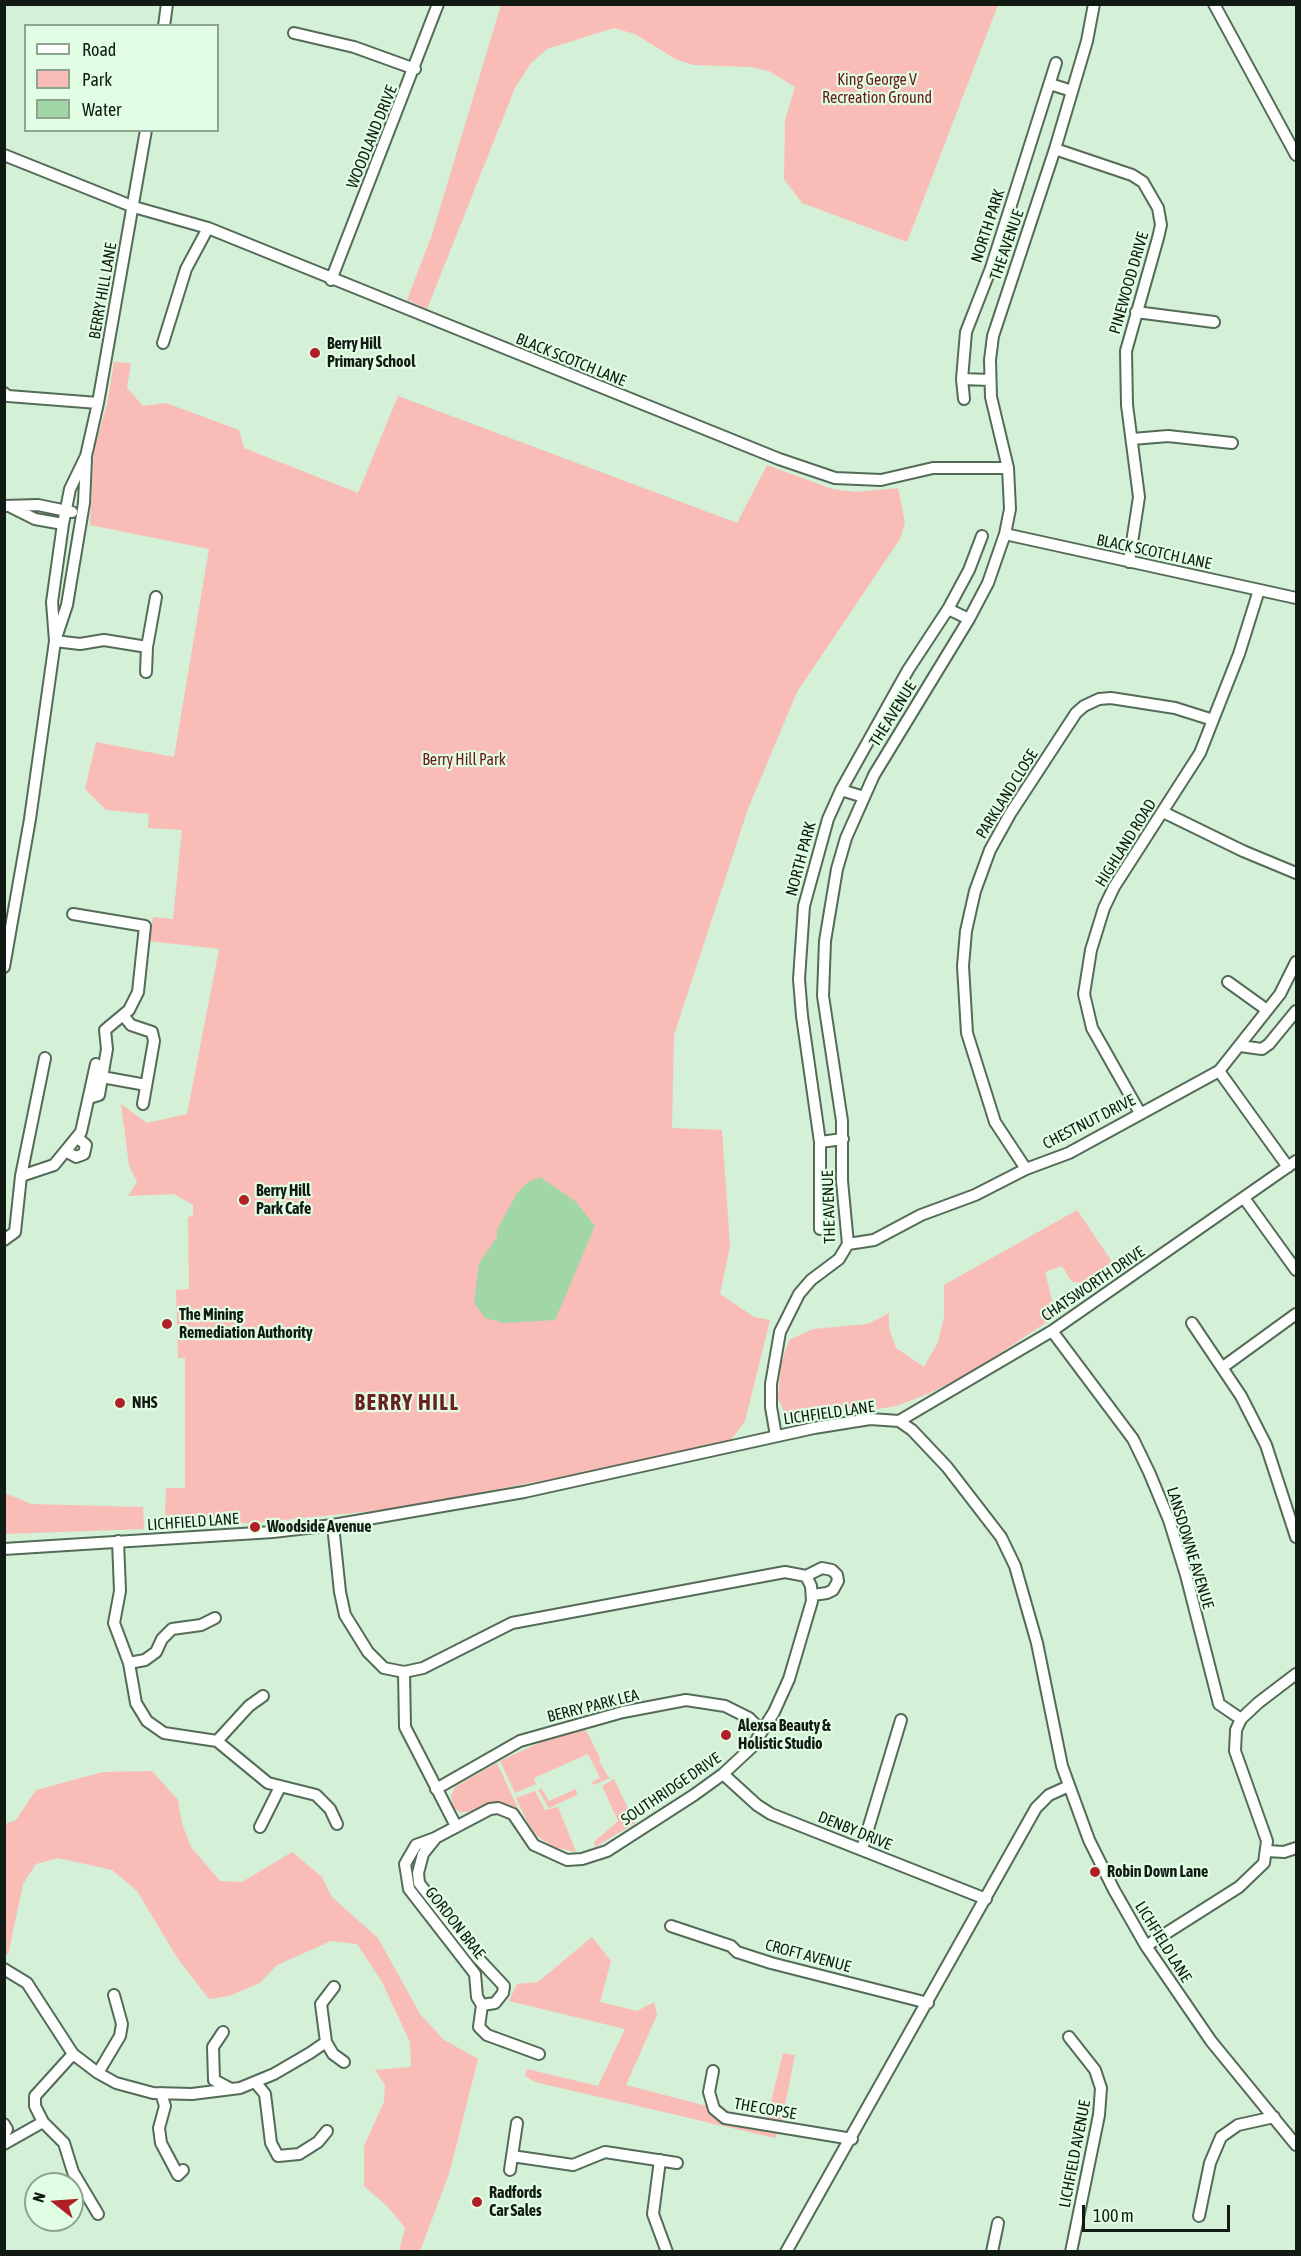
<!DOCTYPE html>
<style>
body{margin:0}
#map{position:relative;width:1301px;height:2256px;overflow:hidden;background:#d4f0d6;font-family:"Asap Condensed",sans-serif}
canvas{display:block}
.frame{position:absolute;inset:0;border:6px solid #111b13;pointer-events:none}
.legend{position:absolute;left:24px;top:24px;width:195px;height:108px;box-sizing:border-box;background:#e1fde4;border:2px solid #8ea390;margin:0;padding:8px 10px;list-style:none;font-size:18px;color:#111b13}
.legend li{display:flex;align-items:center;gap:12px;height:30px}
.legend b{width:30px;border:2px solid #8ea390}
.north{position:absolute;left:24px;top:2172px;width:60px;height:60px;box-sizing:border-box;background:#e1fde4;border:2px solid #8ea390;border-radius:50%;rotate:287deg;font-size:16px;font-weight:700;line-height:24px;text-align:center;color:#111b13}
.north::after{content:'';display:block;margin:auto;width:21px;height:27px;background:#b01e26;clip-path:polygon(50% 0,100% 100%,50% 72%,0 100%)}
.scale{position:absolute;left:1082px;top:2205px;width:148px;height:27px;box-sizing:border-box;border:3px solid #111b13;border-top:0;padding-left:8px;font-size:18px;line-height:21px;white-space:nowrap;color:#111b13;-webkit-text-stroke:4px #e1fde4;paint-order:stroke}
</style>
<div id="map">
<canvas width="1301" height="2256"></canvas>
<div class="frame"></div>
<ul class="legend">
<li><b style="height:8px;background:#fff"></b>Road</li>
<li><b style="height:16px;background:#fabcb6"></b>Park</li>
<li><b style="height:16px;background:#a1d6a7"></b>Water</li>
</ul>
<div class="north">N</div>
<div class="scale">100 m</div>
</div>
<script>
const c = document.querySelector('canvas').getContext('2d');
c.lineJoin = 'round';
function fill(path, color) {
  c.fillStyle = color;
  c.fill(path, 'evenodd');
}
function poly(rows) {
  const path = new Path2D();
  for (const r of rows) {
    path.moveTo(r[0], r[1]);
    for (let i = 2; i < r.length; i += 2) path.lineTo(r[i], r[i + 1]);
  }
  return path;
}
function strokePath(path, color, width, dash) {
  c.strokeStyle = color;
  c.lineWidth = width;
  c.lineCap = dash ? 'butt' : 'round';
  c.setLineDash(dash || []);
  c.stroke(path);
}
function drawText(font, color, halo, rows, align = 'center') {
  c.font = font + ' "Asap Condensed",sans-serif';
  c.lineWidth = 4.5;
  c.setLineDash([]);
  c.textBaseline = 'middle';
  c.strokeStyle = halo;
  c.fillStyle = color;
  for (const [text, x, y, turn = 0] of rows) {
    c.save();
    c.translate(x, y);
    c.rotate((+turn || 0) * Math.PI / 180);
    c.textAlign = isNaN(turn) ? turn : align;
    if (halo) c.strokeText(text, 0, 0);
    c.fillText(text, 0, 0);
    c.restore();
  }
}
fill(poly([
 [501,5,501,4,998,5,907,242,802,203,784,179,785,120,795,87,769,71,750,67,694,65,677,60,635,34,614,28,547,49,531,63,515,88,427,309,407,300,432,235],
 [114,362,131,363,127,388,143,406,166,403,239,430,244,448,358,493,398,396,737,523,767,465,832,489,856,492,898,488,905,523,900,539,797,692,748,809,674,1035,672,1128,722,1130,730,1246,720,1294,754,1317,770,1320,745,1421,730,1441,699,1450,402,1508,252,1523,174,1525,165,1515,166,1488,185,1488,185,1358,178,1358,176,1290,189,1289,188,1217,193,1216,193,1205,174,1194,128,1196,137,1182,129,1165,121,1104,147,1123,187,1114,219,949,149,941,153,917,173,919,182,830,148,828,149,814,106,810,85,789,96,742,174,757,209,549,90,525,94,449,107,404],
 [1077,1210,1115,1266,1089,1283,1072,1282,1062,1266,1045,1272,1056,1316,970,1373,928,1394,896,1406,822,1418,786,1416,778,1398,781,1364,789,1340,813,1329,868,1324,889,1313,889,1328,896,1348,924,1367,938,1342,944,1317,944,1285],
 [5,1493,31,1504,143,1507,144,1529,5,1534],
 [586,1730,600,1758,599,1761,609,1778,613,1777,593,1785,592,1782,600,1778,588,1754,534,1778,536,1784,515,1793,500,1761,552,1737],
 [497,1763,519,1811,499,1801,468,1812,460,1812,454,1808,451,1796,455,1787],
 [152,1771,178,1800,182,1824,191,1847,220,1881,242,1882,292,1852,322,1877,332,1897,378,1938,420,2014,444,2040,478,2059,450,2171,420,2251,399,2251,405,2228,388,2207,364,2186,364,2146,384,2102,385,2085,375,2070,411,2067,410,2042,382,1982,357,1944,331,1941,277,1965,260,1983,229,1996,209,1999,178,1959,137,1891,112,1870,58,1858,36,1864,23,1884,8,1955,5,1954,5,1824,16,1820,36,1790,103,1772],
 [614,1779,635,1823,595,1847,594,1842,618,1821,602,1786],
 [541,1788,549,1801,576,1789,577,1795,549,1808,538,1790],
 [535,1791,545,1810,558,1807,576,1852,553,1847,536,1835,529,1825,516,1798],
 [592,1937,611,1961,600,2002,637,2011,654,2002,657,2015,626,2085,726,2111,767,2118,783,2053,795,2055,782,2120,775,2138,535,2082,525,2076,527,2069,598,2086,625,2029,509,2001,517,1984,538,1982]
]), '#fabcb6');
fill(poly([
 [540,1177,575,1201,595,1226,555,1320,503,1323,485,1318,474,1303,479,1263,497,1237,497,1230,517,1193,528,1182]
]), '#a1d6a7');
const minor = poly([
 [1214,4,1296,155],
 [164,26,167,4],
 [294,33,354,47,415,69],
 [1050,84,1072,91],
 [1055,149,1132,175,1143,182,1158,208,1161,225,1158,238,1126,351,1127,405,1139,497,1129,562],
 [4,155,134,207,208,228,779,459,835,478,881,480,933,468,1008,468],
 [331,280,438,4],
 [1136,312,1214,322],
 [163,343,186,269,208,228],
 [962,379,990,380],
 [4,393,8,396,98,403],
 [964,399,962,379,966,332,991,268,1056,63],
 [1132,439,1168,436,1232,443],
 [4,506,38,505,72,512],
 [11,507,35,519,63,524],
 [1005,534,1296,598],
 [948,609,969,619],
 [55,641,52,602,63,524,70,489,86,456,98,403,146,130],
 [55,641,80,644,104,640,147,647,156,597],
 [146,672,147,647],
 [841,790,864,797],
 [1163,812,1243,851,1296,873],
 [73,914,145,926,138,992,129,1010,105,1030,107,1049,99,1095,89,1098],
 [4,967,30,819,55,641,67,605,84,503,86,459],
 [1228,982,1267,1010],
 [123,1015,131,1025,152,1032,154,1041,143,1104],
 [1240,1046,1262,1049,1269,1044,1296,1011],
 [1219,1071,1288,1167],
 [102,1077,146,1085],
 [1140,1113,1092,1028,1084,994,1091,950,1104,908,1114,887,1200,753,1239,654,1259,590],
 [820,1142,843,1139],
 [67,1152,76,1157,84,1154,86,1145,78,1138],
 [1026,1169,995,1122,967,1033,963,966,966,931,975,891,990,850,1010,814,1076,713,1084,706,1099,699,1111,698,1175,708,1213,720],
 [21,1176,54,1165,81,1132,96,1064],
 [1244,1198,1296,1270],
 [820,1229,820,1142,802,1016,799,979,804,906,828,819,841,790,908,670,948,609,969,570,982,536],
 [4,1240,15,1232,21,1176,45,1058],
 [848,1244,874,1240,921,1215,975,1195,1026,1169,1069,1153,1219,1071,1280,994,1296,962],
 [1192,1323,1241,1396,1266,1445,1296,1537],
 [1052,1331,1133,1439,1149,1472,1169,1520,1186,1575,1219,1704,1241,1719],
 [1223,1367,1296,1314],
 [899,1421,1052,1331,1296,1161],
 [776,1436,771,1407,771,1384,780,1332,799,1294,811,1280,839,1259,848,1244,842,1181,842,1121,823,996,825,941,837,869,846,838,874,775,969,619,988,583,1005,534,1010,509,1008,468,991,397,990,360,993,336,1055,149,1087,41,1094,4],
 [333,1525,340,1592,345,1615,368,1652,384,1668,404,1672,423,1668,512,1623,785,1572,806,1576,811,1586,812,1601,789,1679,774,1712,752,1747,723,1774,694,1795,607,1851,582,1859,567,1860,534,1845,513,1814,498,1808,490,1809,435,1838,416,1845,405,1864,409,1889,475,1974,477,1997,482,2005],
 [118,1541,120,1591,114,1623,129,1663,136,1703,147,1721,164,1733,217,1741,268,1783,316,1795,330,1809,337,1824],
 [4,1549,273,1532,333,1525,524,1492,814,1428,870,1419,899,1421,912,1430,947,1467,1001,1537,1015,1566,1037,1643,1062,1766,1089,1840,1114,1890,1146,1946,1211,2041,1296,2145],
 [806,1576,822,1568,832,1570,837,1575,838,1581,833,1590,827,1593,813,1595],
 [129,1663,145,1660,156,1652,162,1639,172,1629,201,1625,215,1618],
 [404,1672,405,1727,456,1826],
 [217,1741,249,1706,263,1696],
 [723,1774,757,1805,771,1814,986,1899],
 [436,1789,520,1741,623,1712,686,1700,725,1706,749,1718,762,1731],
 [260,1827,280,1787],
 [435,1839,423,1854,418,1873,419,1883,476,1956,504,1986,503,1993,495,2003,482,2005],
 [862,1849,901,1720],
 [1267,1851,1284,1852,1296,1848],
 [671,1926,731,1946,737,1952,771,1963,928,2003],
 [1146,1946,1239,1887,1264,1863,1267,1841,1235,1751,1236,1730,1241,1719,1258,1703,1296,1674],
 [4,1969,27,1983,73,2054,98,2073,116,2083,153,2093,192,2094,240,2088,274,2074,310,2053,326,2042,321,2004,334,1987],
 [482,2005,479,2027,487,2035,539,2054],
 [223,2032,213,2047,214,2080,231,2089],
 [1069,2037,1095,2070,1101,2088,1099,2115,1071,2252],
 [326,2042,333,2054,344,2062],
 [713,2071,709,2092,714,2109,725,2118,852,2139],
 [98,2073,120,2036,122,2024,114,1995],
 [255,2082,265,2094,271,2143,278,2156,299,2154,318,2142,327,2131],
 [161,2093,165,2106,159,2128,161,2143,178,2175,183,2170],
 [43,2122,64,2143,73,2172,98,2214],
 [4,2124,7,2129,4,2135],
 [4,2144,43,2122,35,2106,35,2096,73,2054],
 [512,2156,573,2165,605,2152,677,2163],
 [660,2160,653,2214,667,2252],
 [510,2170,517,2123],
 [1199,2216,1210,2163,1221,2137,1238,2125,1274,2117],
 [786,2252,1036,1808,1049,1795,1069,1786],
 [992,2252,998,2223]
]);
strokePath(minor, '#546c57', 14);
strokePath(minor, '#fff', 10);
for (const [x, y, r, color] of [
 [315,353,6,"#b01e26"],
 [244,1200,6,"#b01e26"],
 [167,1324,6,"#b01e26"],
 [120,1403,6,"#b01e26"],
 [255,1527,6,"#b01e26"],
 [726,1735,6,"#b01e26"],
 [1095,1872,6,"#b01e26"],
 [477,2202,6,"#b01e26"]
]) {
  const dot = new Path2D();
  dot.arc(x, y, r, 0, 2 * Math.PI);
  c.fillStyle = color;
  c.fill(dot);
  strokePath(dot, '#e1fde4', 2);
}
drawText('16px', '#6a1718', '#e1fde4', [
 ["King George V",877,80],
 ["Recreation Ground",877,98],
 ["Berry Hill Park",464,760]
]);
drawText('16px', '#111b13', '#e1fde4', [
 ["WOODLAND DRIVE",372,137,-68],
 ["NORTH PARK",988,226,-72],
 ["THE AVENUE",1007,245,-71],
 ["PINEWOOD DRIVE",1129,283,-74],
 ["BERRY HILL LANE",103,291,-80],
 ["BLACK SCOTCH LANE",571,360,22],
 ["BLACK SCOTCH LANE",1154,552,12],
 ["THE AVENUE",893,714,-58],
 ["PARKLAND CLOSE",1007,794,-58],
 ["HIGHLAND ROAD",1126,843,-58],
 ["NORTH PARK",801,859,-75],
 ["CHESTNUT DRIVE",1089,1122,-27],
 ["THE AVENUE",829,1207,-92],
 ["CHATSWORTH DRIVE",1093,1284,-34],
 ["LICHFIELD LANE",829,1413,-8],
 ["LICHFIELD LANE",193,1522,-4],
 ["LANSDOWNE AVENUE",1190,1548,73],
 ["BERRY PARK LEA",593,1706,-14],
 ["SOUTHRIDGE DRIVE",671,1789,-34],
 ["DENBY DRIVE",855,1831,22],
 ["GORDON BRAE",455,1923,52],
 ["LICHFIELD LANE",1163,1942,58],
 ["CROFT AVENUE",808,1956,15],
 ["THE COPSE",765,2109,10],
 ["LICHFIELD AVENUE",1075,2154,-79]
]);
drawText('bold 16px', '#111b13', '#e1fde4', [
 ["Berry Hill",327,344],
 ["Primary School",327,362],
 ["Berry Hill",256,1191],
 ["Park Cafe",256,1209],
 ["The Mining",179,1315],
 ["Remediation Authority",179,1333],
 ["NHS",132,1403],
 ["Woodside Avenue",267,1527],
 ["Alexsa Beauty &",738,1726],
 ["Holistic Studio",738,1744],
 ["Robin Down Lane",1107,1872],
 ["Radfords",489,2193],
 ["Car Sales",489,2211]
], 'left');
c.letterSpacing = '1.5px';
drawText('bold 22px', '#682221', '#e1fde4', [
 ["BERRY HILL",407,1403]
]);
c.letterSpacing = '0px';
</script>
